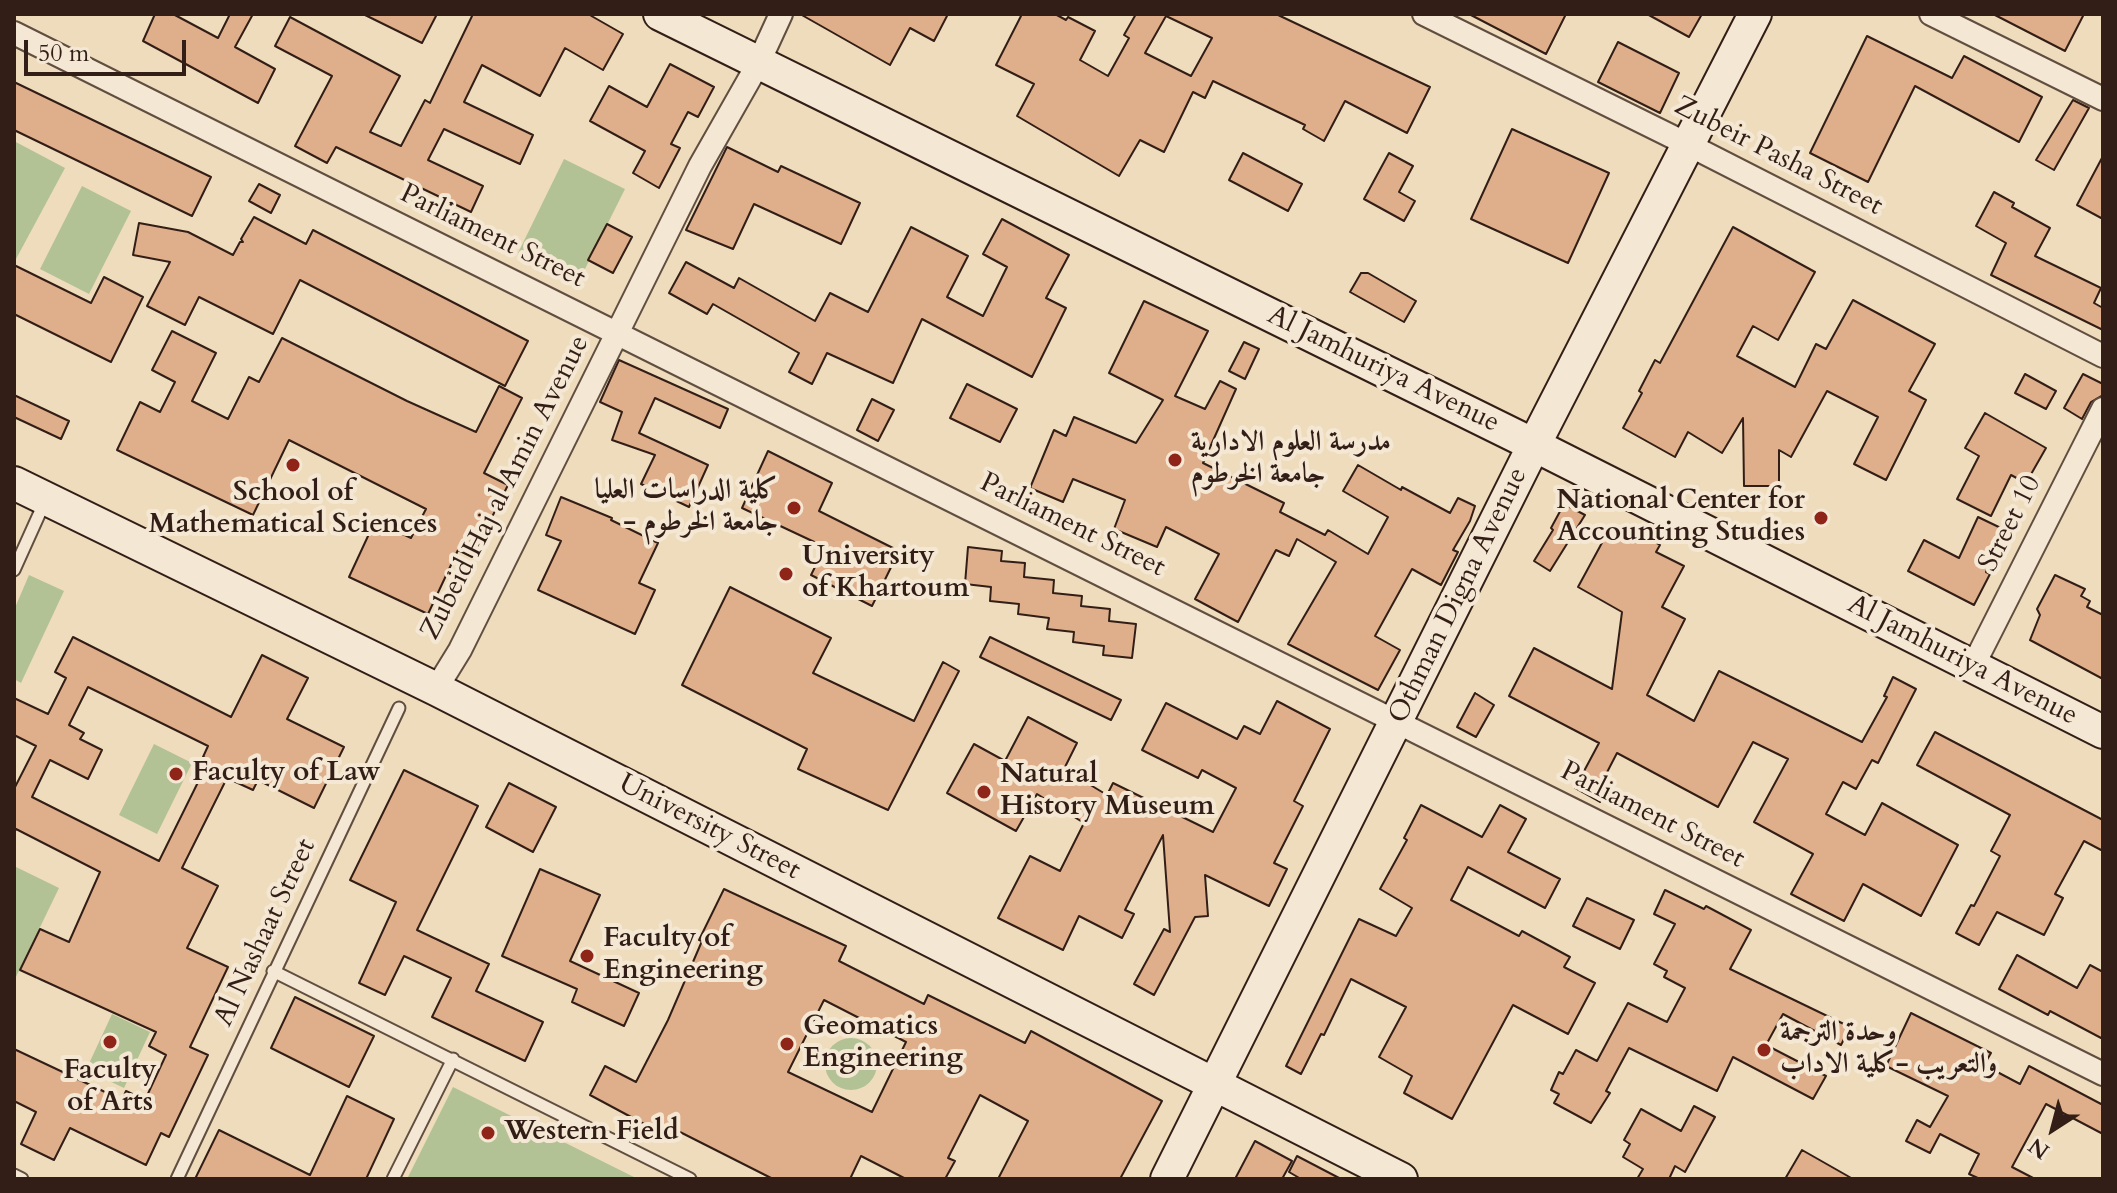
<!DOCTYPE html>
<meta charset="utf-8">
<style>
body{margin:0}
#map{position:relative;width:2117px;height:1193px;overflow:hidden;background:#eedcbd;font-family:Cardo,serif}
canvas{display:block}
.frame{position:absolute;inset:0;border:16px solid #321e16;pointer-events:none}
.north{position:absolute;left:2013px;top:1089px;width:80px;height:80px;-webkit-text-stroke:6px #f4e8d4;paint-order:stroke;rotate:216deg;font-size:22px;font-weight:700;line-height:32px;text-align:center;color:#321e16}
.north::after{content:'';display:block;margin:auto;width:28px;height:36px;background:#321e16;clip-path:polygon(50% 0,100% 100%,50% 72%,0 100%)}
.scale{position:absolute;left:24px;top:40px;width:162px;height:36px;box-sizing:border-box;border:4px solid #321e16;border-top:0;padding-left:10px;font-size:24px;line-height:28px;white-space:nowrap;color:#321e16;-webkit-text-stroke:6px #f4e8d4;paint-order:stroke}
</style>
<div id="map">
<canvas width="2117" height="1193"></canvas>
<div class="frame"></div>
<div class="north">N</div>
<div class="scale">50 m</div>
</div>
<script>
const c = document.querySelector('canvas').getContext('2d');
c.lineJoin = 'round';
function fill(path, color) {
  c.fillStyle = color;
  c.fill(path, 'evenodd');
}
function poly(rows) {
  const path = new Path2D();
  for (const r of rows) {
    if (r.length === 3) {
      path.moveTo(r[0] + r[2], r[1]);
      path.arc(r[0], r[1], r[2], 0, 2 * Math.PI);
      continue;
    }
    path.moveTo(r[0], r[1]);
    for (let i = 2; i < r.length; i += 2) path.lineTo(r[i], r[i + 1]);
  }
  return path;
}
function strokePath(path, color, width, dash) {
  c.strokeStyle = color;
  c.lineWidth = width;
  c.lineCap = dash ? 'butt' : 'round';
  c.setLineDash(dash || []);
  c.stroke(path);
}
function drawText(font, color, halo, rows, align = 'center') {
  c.font = font + ' Cardo,Amiri,serif';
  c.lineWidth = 8;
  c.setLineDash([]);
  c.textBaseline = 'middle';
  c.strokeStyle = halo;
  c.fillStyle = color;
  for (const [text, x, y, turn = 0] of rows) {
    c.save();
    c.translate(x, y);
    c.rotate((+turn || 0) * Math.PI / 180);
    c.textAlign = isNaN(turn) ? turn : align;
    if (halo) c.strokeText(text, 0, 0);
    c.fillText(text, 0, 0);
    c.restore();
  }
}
fill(poly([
 [14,141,65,168,16,259,14,258],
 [564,159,625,189,578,283,518,253],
 [82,186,131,211,89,294,40,269],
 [29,575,64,591,21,683,14,679,14,610],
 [154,744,192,763,157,834,119,815],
 [14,866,59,888,14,981],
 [112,1014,150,1032,124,1088,86,1070],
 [851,1064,26],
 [453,1087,638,1179,407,1179]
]), '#b3c295');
const building = poly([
 [155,14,173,14,218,38,230,14,253,14,235,47,275,69,258,103,143,41,155,14],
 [363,14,437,14,422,43,363,14],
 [473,14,588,14,623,34,603,70,565,48,540,96,482,65,464,102,533,135,520,164,444,129,428,160,483,186,471,212,336,147,327,163,295,146,332,76,275,46,290,17,400,76,370,132,401,146,425,100,430,103,473,14],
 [800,14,948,14,934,41,910,28,890,65,800,14],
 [1022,14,1055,14,1066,20,1068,17,1095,31,1080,60,1108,76,1129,38,1124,35,1136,14,1276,14,1430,87,1407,133,1345,101,1324,141,1303,129,1305,125,1213,81,1205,98,1193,92,1164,152,1140,140,1119,176,1017,116,1034,84,996,65,1022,14],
 [1166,16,1212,38,1191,76,1145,53,1166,16],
 [1469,14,1566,14,1546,54,1469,14],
 [1647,14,1702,14,1689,37,1647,14],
 [1993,14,2084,14,2065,51,1993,14],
 [1867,36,1952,78,1964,56,2042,97,2019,142,1915,86,1868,182,1810,153,1867,36],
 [1618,42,1679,73,1660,113,1598,82,1618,42],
 [670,64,714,87,698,117,688,112,671,144,680,148,659,188,633,173,645,151,590,121,609,86,647,107,670,64],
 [14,82,211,177,192,216,14,130,14,82],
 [2073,100,2089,108,2054,170,2036,160,2073,100],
 [1512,129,1609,173,1568,263,1471,219,1512,129],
 [727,147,778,172,781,166,860,203,841,244,754,204,733,249,686,230,727,147],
 [1243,153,1302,184,1288,211,1229,180,1243,153],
 [1389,153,1413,166,1399,192,1415,201,1404,221,1364,199,1389,153],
 [2103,156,2103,219,2077,205,2103,156],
 [259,184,280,195,271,213,249,201,259,184],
 [1994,192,2014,203,2012,207,2050,228,2035,256,2101,288,2094,303,2103,308,2103,330,1991,275,2006,243,1976,226,1994,192],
 [254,217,306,244,313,230,528,341,505,386,300,280,273,334,199,297,185,325,147,306,170,262,133,255,139,223,188,232,233,255,240,242,243,242,241,239,254,217],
 [1002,219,1069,255,1046,298,1066,308,1032,377,922,319,893,383,827,353,812,384,789,372,799,353,713,304,707,314,669,293,686,262,734,288,739,278,815,321,830,293,868,312,911,227,968,256,947,297,983,316,1007,267,983,254,1002,219],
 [607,224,632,237,613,273,588,260,607,224],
 [1733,227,1815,272,1778,340,1753,326,1737,356,1795,387,1816,344,1826,349,1853,300,1935,344,1909,391,1926,400,1886,480,1854,464,1878,417,1827,391,1791,457,1779,450,1779,486,1744,486,1743,418,1722,453,1688,432,1675,457,1623,428,1642,393,1639,391,1655,360,1660,363,1733,227],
 [14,265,91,303,104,277,143,297,111,362,14,314,14,265],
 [1361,273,1368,273,1416,301,1404,322,1350,292,1361,273],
 [1144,301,1208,331,1175,396,1205,409,1220,381,1236,389,1203,463,1284,503,1280,512,1325,535,1328,530,1368,554,1388,517,1343,491,1358,465,1401,490,1402,487,1450,513,1458,498,1475,506,1470,521,1453,550,1458,552,1441,585,1412,569,1375,636,1400,650,1378,690,1288,644,1336,562,1297,539,1289,556,1276,550,1238,622,1195,599,1219,554,1166,527,1157,547,1114,529,1125,500,1073,479,1063,502,1030,488,1054,430,1066,436,1074,417,1136,443,1163,400,1109,373,1144,301],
 [172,331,216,353,192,401,228,419,249,377,259,382,282,338,407,401,476,432,499,386,522,398,484,473,508,485,472,557,458,550,428,614,349,577,375,521,411,538,426,509,289,440,253,515,117,450,140,402,160,412,175,382,152,370,172,331],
 [1244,342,1259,349,1245,379,1229,371,1244,342],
 [619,360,728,409,720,428,655,398,639,433,708,465,689,507,641,484,655,455,612,440,622,412,600,402,619,360],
 [2025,374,2056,391,2046,409,2015,393,2025,374],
 [2083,374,2103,384,2103,395,2091,402,2082,419,2064,408,2083,374],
 [967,384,1017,409,1000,442,950,418,967,384],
 [14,395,69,421,61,439,14,417,14,395],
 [872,399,894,410,878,441,857,430,872,399],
 [1985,413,2046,448,2026,483,2011,475,1991,516,1957,499,1979,456,1965,448,1985,413],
 [768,451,832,483,819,511,899,551,872,606,811,575,825,547,742,508,768,451],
 [561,497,612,518,611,520,658,543,639,583,655,590,635,634,538,590,561,541,546,535,561,497],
 [1564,504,1585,515,1550,571,1534,561,1553,530,1551,528,1564,504],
 [1978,517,2005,530,1986,572,1990,574,1974,605,1908,571,1924,540,1959,558,1978,517],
 [1610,528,1628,538,1633,530,1660,545,1656,552,1684,566,1662,607,1685,619,1647,695,1694,721,1719,671,1862,742,1887,697,1884,696,1893,677,1916,689,1878,763,1872,760,1856,789,1843,782,1826,814,1865,835,1882,803,1958,845,1921,916,1863,884,1844,921,1791,894,1813,854,1754,822,1788,759,1753,742,1718,807,1617,753,1602,782,1608,786,1600,802,1575,788,1599,743,1509,696,1534,648,1612,689,1622,612,1578,587,1610,528],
 [968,547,1002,551,1001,561,1025,563,1024,577,1054,580,1053,593,1082,596,1081,606,1110,609,1109,621,1136,624,1132,658,1103,655,1104,646,1073,642,1074,632,1047,629,1049,618,1018,614,1019,604,990,601,991,587,965,584,968,547],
 [2055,575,2085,589,2081,596,2090,601,2087,607,2103,615,2103,679,2030,640,2040,615,2037,609,2055,575],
 [730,587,831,638,813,673,914,721,943,662,959,671,888,810,798,769,807,749,682,685,730,587],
 [73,637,231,717,262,655,308,678,287,719,344,747,314,808,258,780,253,790,227,778,182,868,218,886,187,948,228,967,190,1047,208,1055,169,1137,161,1133,146,1165,70,1128,54,1160,21,1144,36,1112,14,1101,14,1049,122,1100,126,1091,145,1100,166,1055,149,1046,156,1032,20,970,40,929,69,942,100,872,16,829,14,833,14,789,36,746,14,735,14,698,48,714,66,678,55,672,73,637],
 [88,687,208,746,203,757,209,760,159,861,32,797,50,760,88,779,102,750,80,739,84,733,69,725,88,687],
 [990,637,1121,700,1111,720,980,657,990,637],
 [1475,693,1494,705,1476,737,1457,727,1475,693],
 [1277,701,1330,729,1294,801,1303,806,1274,863,1287,869,1269,906,1205,875,1208,916,1195,917,1154,995,1134,984,1164,929,1170,932,1163,835,1125,910,1134,914,1122,938,1079,916,1063,950,998,918,1030,856,1060,871,1084,823,1037,794,1016,831,947,793,974,744,1005,761,1028,717,1077,743,1064,769,1107,795,1113,783,1213,832,1236,788,1202,770,1198,778,1142,750,1166,703,1237,739,1244,726,1260,734,1277,701],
 [1935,732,2103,820,2103,851,2084,841,2055,894,2063,898,2044,935,1997,912,1979,945,1956,933,1971,905,1974,906,2000,856,1991,851,2010,815,1917,765,1935,732],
 [404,770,478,806,417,930,489,964,476,991,543,1022,525,1061,432,1017,451,978,404,956,385,995,359,983,396,902,350,880,404,770],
 [509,783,556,807,533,852,486,827,509,783],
 [1421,805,1482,837,1500,805,1526,819,1508,852,1560,879,1545,908,1468,867,1451,900,1519,936,1522,931,1570,957,1564,967,1595,983,1568,1034,1513,1005,1452,1119,1404,1093,1412,1076,1379,1057,1406,1007,1351,979,1324,1035,1321,1034,1301,1074,1286,1066,1359,919,1396,936,1412,908,1380,889,1407,840,1404,838,1421,805],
 [540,869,600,895,570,961,639,993,624,1026,572,1002,577,989,502,956,540,869],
 [724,889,846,946,839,961,924,1004,928,995,1025,1043,1031,1031,1162,1101,1120,1179,998,1179,1028,1121,980,1095,948,1158,955,1161,945,1179,906,1179,861,1156,850,1179,773,1179,678,1131,674,1140,590,1095,605,1066,636,1082,668,1020,702,941,699,940,724,889],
 [824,1000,906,1042,872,1112,788,1072,824,1000],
 [1665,890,1704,909,1706,906,1751,930,1730,969,1850,1027,1841,1045,1783,1014,1766,1045,1826,1076,1813,1099,1733,1057,1717,1091,1629,1048,1606,1091,1610,1093,1591,1123,1554,1103,1559,1094,1551,1090,1559,1072,1563,1074,1576,1050,1597,1061,1628,1003,1667,1022,1685,988,1664,977,1667,971,1654,964,1675,924,1654,914,1665,890],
 [1587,898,1634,920,1620,949,1573,926,1587,898],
 [2017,955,2077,988,2090,965,2103,972,2103,1039,2050,1011,2048,1015,1999,989,2017,955],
 [295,997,374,1036,349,1087,271,1048,295,997],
 [1911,1013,1991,1053,1984,1065,2020,1084,2029,1066,2103,1105,2103,1134,2046,1104,2012,1167,2035,1179,1980,1179,1969,1174,1979,1154,1940,1134,1930,1153,1906,1141,1917,1120,1930,1127,1948,1096,1886,1066,1911,1013],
 [347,1096,394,1119,366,1179,195,1179,219,1130,310,1175,347,1096],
 [1694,1106,1715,1117,1685,1172,1675,1166,1669,1179,1637,1179,1643,1169,1623,1157,1630,1144,1624,1140,1641,1109,1681,1131,1694,1106],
 [1255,1141,1292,1161,1282,1179,1235,1179,1255,1141],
 [1802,1150,1853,1179,1785,1179,1802,1150],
 [1297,1156,1341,1179,1301,1179,1289,1172,1297,1156]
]);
fill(building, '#dfae8a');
strokePath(building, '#321e16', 2);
const lane = poly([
 [14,570,46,499],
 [273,971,690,1179],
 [14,1175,22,1179],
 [177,1179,399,708],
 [393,1179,453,1059]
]);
const street = poly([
 [1424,14,1689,145,2103,356],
 [1931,14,2103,99],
 [14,33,2103,1074],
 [1973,666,2103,409],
 [436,689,460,650,700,166,758,64,781,14]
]);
const secondary = poly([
 [660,14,1534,445,2103,732],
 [14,483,436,689,1401,1179],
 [1167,1179,1534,445,1755,14]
]);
strokePath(lane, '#614e40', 15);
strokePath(street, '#614e40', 26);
strokePath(secondary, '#321e16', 36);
strokePath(lane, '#f4e8d4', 11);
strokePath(street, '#f4e8d4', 22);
strokePath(secondary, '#f4e8d4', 32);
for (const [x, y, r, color] of [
 [1175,460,8,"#8f2418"],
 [293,465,8,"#8f2418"],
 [794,508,8,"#8f2418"],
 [1821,518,8,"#8f2418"],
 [786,574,8,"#8f2418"],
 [176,774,8,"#8f2418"],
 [984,792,8,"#8f2418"],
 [587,956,8,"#8f2418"],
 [110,1042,8,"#8f2418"],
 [787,1044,8,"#8f2418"],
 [1764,1050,8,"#8f2418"],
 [488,1133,8,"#8f2418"]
]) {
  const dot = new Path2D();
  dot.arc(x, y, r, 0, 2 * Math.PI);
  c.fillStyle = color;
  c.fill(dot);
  strokePath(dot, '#f4e8d4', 3);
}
drawText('28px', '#321e16', '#f4e8d4', [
 ["Zubeir Pasha Street",1778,157,27],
 ["Parliament Street",492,237,26],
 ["Al Jamhuriya Avenue",1383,370,26],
 ["Zubeid Haj al Amin Avenue",506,488,-63],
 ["Street 10",2011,524,-63],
 ["Parliament Street",1072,526,26],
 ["Othman Digna Avenue",1459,596,-64],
 ["Al Jamhuriya Avenue",1962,661,27],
 ["Parliament Street",1652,816,27],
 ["University Street",709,828,27],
 ["Al Nashaat Street",266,933,-65]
]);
drawText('bold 28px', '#321e16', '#f4e8d4', [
 ["مدرسة العلوم الادارية",1191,444],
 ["جامعة الخرطوم",1191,476],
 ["كلية الدراسات العليا",778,492,"right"],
 ["- جامعة الخرطوم",778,524,"right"],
 ["School of",293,494,"center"],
 ["Mathematical Sciences",293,526,"center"],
 ["National Center for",1805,502,"right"],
 ["Accounting Studies",1805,534,"right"],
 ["University",802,558],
 ["of Khartoum",802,590],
 ["Faculty of Law",192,774],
 ["Natural",1000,776],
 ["History Museum",1000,808],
 ["Faculty of",603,940],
 ["Engineering",603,972],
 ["Geomatics",803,1028],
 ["Engineering",803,1060],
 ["وحدة الترجمة",1780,1034],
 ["والتعريب -كلية الاداب",1780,1066],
 ["Faculty",110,1072,"center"],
 ["of Arts",110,1104,"center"],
 ["Western Field",504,1133]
], 'left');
</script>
